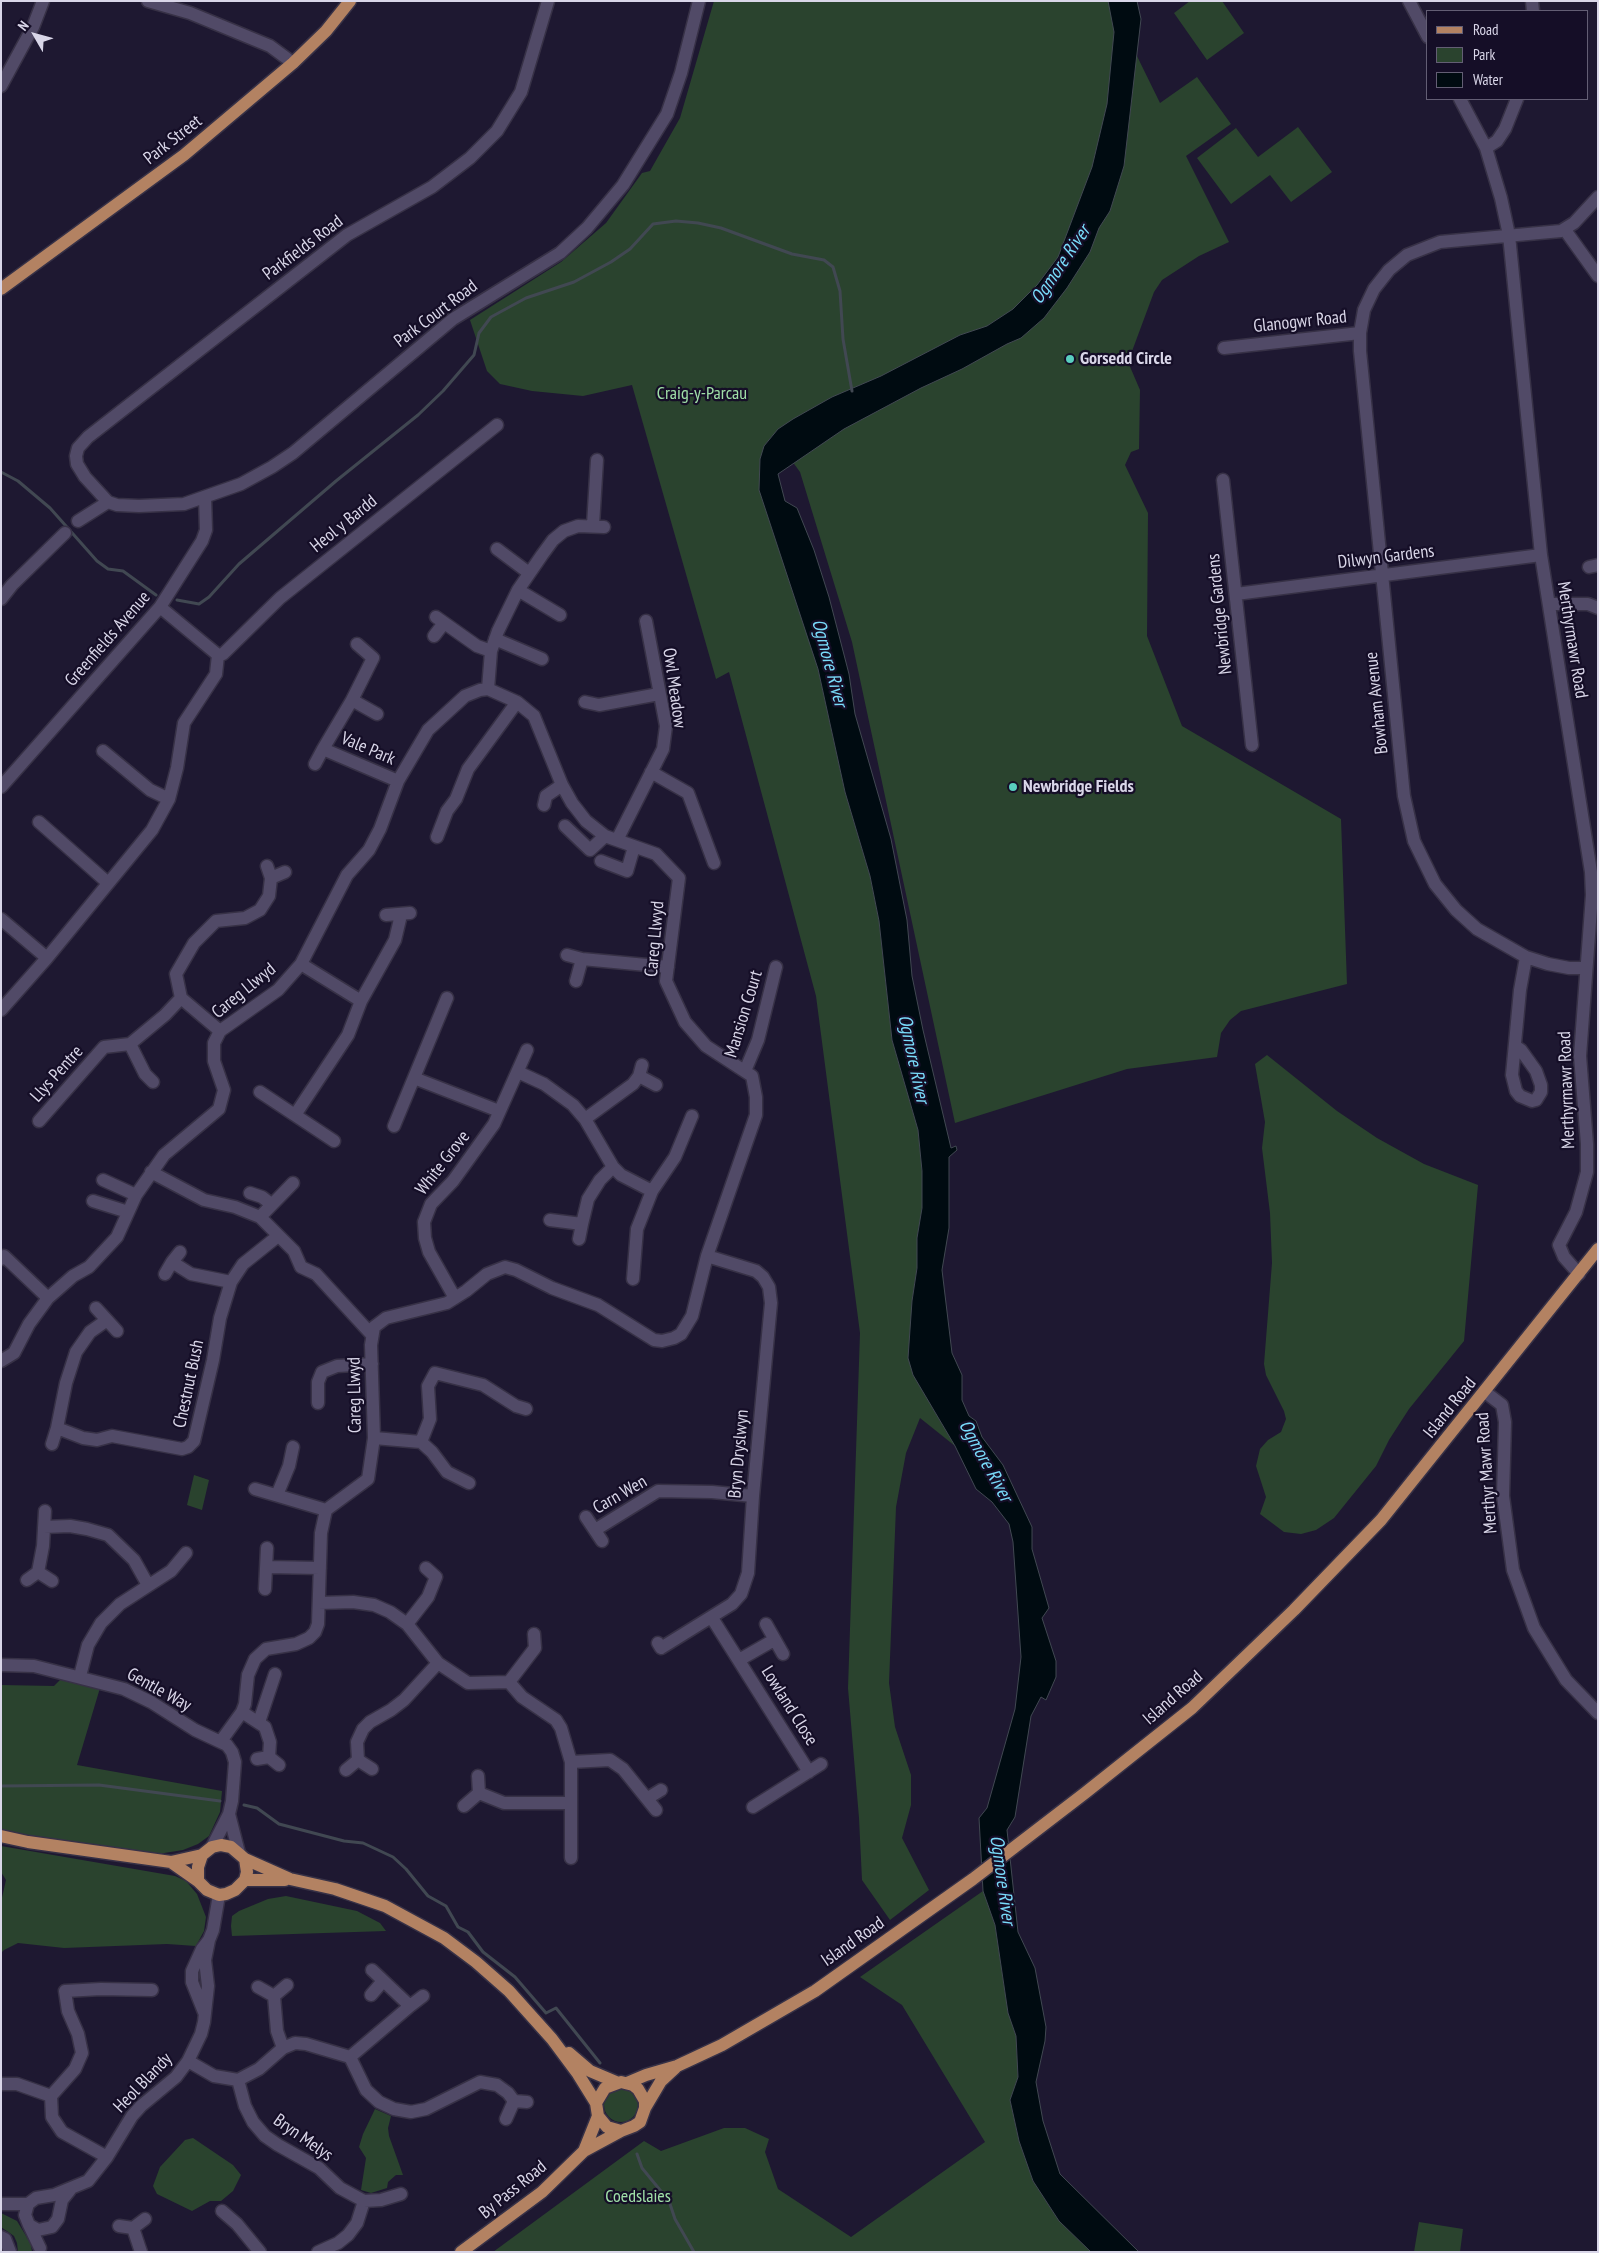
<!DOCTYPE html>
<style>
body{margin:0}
#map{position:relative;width:1599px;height:2253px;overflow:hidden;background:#1e1831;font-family:"PT Sans Narrow",sans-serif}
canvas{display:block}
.frame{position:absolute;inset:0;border:2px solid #d9d6e8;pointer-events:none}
.legend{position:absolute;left:1426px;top:10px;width:162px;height:90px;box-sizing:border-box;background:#150e27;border:1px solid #635e74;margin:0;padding:6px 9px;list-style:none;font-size:15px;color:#d9d6e8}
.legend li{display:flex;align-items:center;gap:10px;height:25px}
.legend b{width:25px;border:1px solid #635e74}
.north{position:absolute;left:10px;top:10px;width:50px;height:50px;-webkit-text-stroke:4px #150e27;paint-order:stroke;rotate:308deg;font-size:14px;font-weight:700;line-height:20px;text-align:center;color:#d9d6e8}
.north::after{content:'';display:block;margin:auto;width:18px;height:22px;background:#d9d6e8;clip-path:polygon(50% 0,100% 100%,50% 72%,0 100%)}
</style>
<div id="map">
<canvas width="1599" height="2253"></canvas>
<div class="frame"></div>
<ul class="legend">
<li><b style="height:6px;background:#b38262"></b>Road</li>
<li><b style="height:14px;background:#2a432e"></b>Park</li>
<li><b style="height:14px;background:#000b11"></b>Water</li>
</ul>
<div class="north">N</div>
</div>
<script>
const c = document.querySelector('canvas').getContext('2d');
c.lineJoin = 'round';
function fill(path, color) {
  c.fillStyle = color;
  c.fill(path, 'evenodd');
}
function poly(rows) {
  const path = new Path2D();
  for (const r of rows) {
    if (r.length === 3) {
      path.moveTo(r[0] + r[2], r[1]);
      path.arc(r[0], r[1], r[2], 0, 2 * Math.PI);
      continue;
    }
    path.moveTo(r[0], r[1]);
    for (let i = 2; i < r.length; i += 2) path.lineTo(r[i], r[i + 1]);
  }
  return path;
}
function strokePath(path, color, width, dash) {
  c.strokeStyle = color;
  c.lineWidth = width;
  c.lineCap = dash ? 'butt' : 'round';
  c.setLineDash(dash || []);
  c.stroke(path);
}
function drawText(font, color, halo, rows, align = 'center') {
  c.font = font + ' "PT Sans Narrow",sans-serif';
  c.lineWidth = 4.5;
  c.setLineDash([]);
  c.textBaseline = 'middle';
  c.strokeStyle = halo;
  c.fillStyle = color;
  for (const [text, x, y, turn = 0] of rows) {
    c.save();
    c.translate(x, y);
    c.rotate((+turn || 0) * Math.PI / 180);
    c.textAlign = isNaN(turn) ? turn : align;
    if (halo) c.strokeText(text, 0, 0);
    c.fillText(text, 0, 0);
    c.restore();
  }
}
fill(poly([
 [714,1,1110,1,1160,103,1197,77,1231,124,1186,156,1229,242,1199,256,1162,280,1154,292,1128,362,1140,390,1139,449,1131,452,1125,465,1148,513,1147,636,1182,726,1341,819,1347,984,1241,1011,1230,1020,1221,1033,1217,1057,1127,1069,955,1123,852,642,800,472,773,435,764,446,791,582,818,669,845,792,870,876,879,921,892,1040,918,1130,922,1171,922,1208,917,1238,917,1268,912,1301,932,1407,955,1446,920,1418,906,1453,896,1507,889,1683,895,1727,911,1775,911,1805,902,1838,929,1890,890,1920,862,1880,859,1818,848,1688,860,1333,816,996,729,672,716,679,632,385,583,396,532,391,500,384,487,371,470,320,561,262,606,223,642,173,650,171,680,118],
 [1190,1,1222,1,1244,33,1207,60,1174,13],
 [1298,127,1332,172,1291,202,1270,175,1231,204,1197,158,1236,128,1258,157],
 [1267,1055,1337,1111,1377,1138,1424,1164,1478,1185,1464,1341,1409,1409,1389,1440,1376,1466,1334,1518,1316,1530,1301,1534,1284,1532,1260,1514,1266,1497,1256,1466,1260,1449,1268,1440,1281,1432,1286,1419,1284,1411,1266,1375,1264,1364,1272,1263,1270,1213,1262,1148,1265,1122,1255,1064],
 [194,1475,209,1480,202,1510,187,1505],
 [62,1678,100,1688,77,1765,222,1791,220,1812,209,1836,198,1844,183,1850,158,1854,41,1838,1,1830,1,1685,54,1686],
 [1,1846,175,1876,186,1881,197,1894,206,1917,204,1931,196,1946,167,1944,64,1948,18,1943,4,1950,1,1953,1,1902,6,1880,1,1872],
 [983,1891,995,1925,1008,2012,1016,2036,1018,2077,1010,2100,1019,2141,1033,2181,1059,2221,1091,2252,493,2252,644,2141,661,2151,724,2128,745,2128,769,2139,765,2152,778,2189,851,2237,985,2142,902,2005,860,1977],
 [286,1896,357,1911,380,1923,386,1931,232,1936,231,1926,232,1916,239,1911,268,1899],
 [621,2105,17],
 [375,2109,391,2116,388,2128,389,2136,403,2175,396,2175,388,2182,387,2188,371,2193,361,2190,366,2158,359,2147,363,2134],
 [193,2138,233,2165,241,2175,233,2191,221,2201,210,2201,192,2211,157,2194,153,2186,160,2167,185,2140],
 [1,2213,17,2221,31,2244,32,2252,18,2252,17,2243,14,2236,1,2227],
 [1419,2222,1463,2229,1460,2252,1414,2252]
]), '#2a432e');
const water = poly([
 [1108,1,1137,1,1141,19,1124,166,1110,211,1099,228,1090,252,1067,288,1044,318,1021,338,1007,344,962,369,921,388,844,429,778,474,785,501,797,508,814,550,829,597,849,674,855,714,891,839,907,920,912,976,923,1030,951,1148,956,1146,957,1150,949,1157,949,1228,942,1270,952,1353,962,1375,962,1400,969,1416,976,1421,982,1437,1003,1465,1032,1527,1032,1549,1049,1608,1042,1618,1056,1661,1056,1677,1046,1700,1041,1697,1031,1716,1015,1817,1007,1830,1018,1932,1035,1968,1046,2027,1045,2041,1036,2082,1043,2121,1060,2174,1139,2252,1091,2252,1059,2221,1033,2181,1019,2141,1010,2100,1018,2077,1016,2036,1008,2013,995,1925,983,1891,979,1818,987,1808,1015,1709,1021,1657,1013,1542,1009,1524,992,1502,976,1489,955,1446,913,1375,908,1358,912,1301,917,1268,917,1238,922,1208,922,1171,918,1130,892,1040,879,921,870,876,845,792,818,669,759,490,760,459,764,446,778,429,793,419,832,397,881,376,960,335,987,326,1013,309,1037,285,1058,257,1092,167,1107,104,1114,32,1108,1]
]);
fill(water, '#000b11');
strokePath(water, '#414852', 1);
strokePath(poly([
 [1,472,18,481,50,508,97,561,108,569,123,571,156,595],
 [177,600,199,604,209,597,239,564,336,481,418,415,443,391,474,355,479,333,491,317,526,298,574,282,611,262,630,249,653,224,676,221,698,223,721,228,792,254,824,260,833,267,840,291,843,339,852,391],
 [1,1786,99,1785,220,1801],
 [244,1805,257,1808,279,1824,344,1841,363,1843,393,1857,406,1869,428,1896,446,1906,458,1927,468,1932,483,1952,515,1977,546,2013,556,2008,600,2063],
 [637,2154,642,2168,669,2201,675,2219,694,2252]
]), '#414852', 3);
const minor = poly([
 [148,1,190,13,270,46,293,63],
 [1409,1,1428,37],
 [1532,1,1533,11],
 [1,86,33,27,43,1],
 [1460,99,1486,148,1501,198,1509,235,1541,555,1591,872,1592,895,1580,1056,1587,1144,1587,1172,1576,1212,1559,1245,1564,1257,1579,1274],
 [1486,148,1497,141,1505,129,1517,99],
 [1565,230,1598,276],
 [1224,348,1360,333],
 [1223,480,1252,745],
 [108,502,85,477,77,464,76,456,78,448,88,437,347,235,432,187,470,158,497,131,521,92,548,1],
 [78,521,108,502,117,505,139,506,184,504,241,484,272,467,293,453,453,319,560,253,587,228,623,185,667,114,681,73,699,1],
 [593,525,597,460],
 [497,549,529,573],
 [1589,567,1598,565],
 [518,590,560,615],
 [1236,594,1541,555],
 [1,599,12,585,65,533],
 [1549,604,1588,604,1598,608],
 [436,617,477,646,491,651],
 [434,636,444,623],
 [495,639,542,659],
 [218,655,223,654,280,598,497,425],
 [488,689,491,651,498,631,518,590,542,555,553,540,564,531,578,526,604,527],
 [352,700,373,658,357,644],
 [585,702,599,705,659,694],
 [377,714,352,700,323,749,398,781],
 [103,751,150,790,169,799],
 [315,764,323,749],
 [651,772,688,793,714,863],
 [1,787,160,607,202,541,206,530,205,497],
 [544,805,546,796,562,785],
 [39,822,108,883],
 [565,826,590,850,605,836],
 [437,837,447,811,456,799,468,769,517,702],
 [617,840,663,749,666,726,646,621],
 [601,861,627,871,634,847],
 [271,878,285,872],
 [386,915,410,913],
 [1,919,47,958],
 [567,955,582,959,668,967],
 [301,964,361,1001],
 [1586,968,1569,968,1548,964,1526,957,1477,929,1456,910,1435,884,1414,841,1404,796,1360,351,1360,333,1364,310,1374,289,1389,270,1407,255,1440,242,1561,231,1574,223,1598,197],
 [576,981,582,959],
 [1,1010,47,958,152,830,169,799,177,768,184,723,216,674,218,655,160,607],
 [220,1031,181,998,176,974,194,943,216,921,245,918,260,910,269,896,271,878,267,866],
 [130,1044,145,1074,153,1082],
 [1515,1046,1521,1050,1536,1071,1541,1085,1541,1092,1536,1100,1532,1101,1520,1096,1516,1091,1512,1075,1520,990,1526,957],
 [745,1071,758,1040,776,967],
 [518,1072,544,1084,573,1105,585,1119,613,1167,621,1175,652,1191],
 [639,1076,656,1085],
 [414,1078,499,1111],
 [260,1092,334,1141],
 [295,1115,348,1035,361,1001,395,940,401,915],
 [585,1119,633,1084,639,1076,642,1065],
 [39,1121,104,1047,130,1044,165,1015,181,998],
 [394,1126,447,998],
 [151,1172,204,1200,235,1207,260,1217,294,1251,301,1267,316,1274,372,1335],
 [103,1180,136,1195],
 [250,1193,262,1197,271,1204],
 [93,1201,128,1212],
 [260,1217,293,1183],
 [550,1220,582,1224,588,1199,600,1180,613,1167],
 [579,1239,582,1224],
 [1,1259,4,1256,48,1298],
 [172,1262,180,1252],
 [165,1274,172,1262,191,1274,231,1282],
 [633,1279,637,1229,652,1191,675,1157,692,1116],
 [455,1298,429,1252,425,1238,424,1222,431,1204,453,1181,494,1124,527,1050],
 [96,1308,107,1320],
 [117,1331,107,1320,90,1332,76,1352,66,1383,57,1428,83,1438,97,1440,112,1436,182,1449,188,1447,194,1441,213,1360,220,1318,231,1282,243,1264,278,1236],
 [1,1361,14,1353,29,1324,48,1298,73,1276,89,1267,117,1237,136,1195,164,1155,219,1109,224,1090,214,1061,214,1043,220,1031,278,990,301,964,347,875,369,850,380,829,398,781,428,730,465,696,480,690,488,689,517,702,534,716,562,785,572,803,586,821,605,836,656,854,679,878,666,981,685,1022,706,1046,752,1076,756,1097,756,1115,707,1256,692,1316,681,1334,674,1338,662,1341,654,1340,598,1305,552,1288,516,1270,505,1267,487,1274,466,1291,447,1303,386,1318,374,1327,371,1345,374,1438,368,1479,326,1510,321,1533,318,1624,315,1632,309,1638,296,1644,266,1649,255,1659,248,1675,245,1704,242,1712,221,1741],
 [1485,1392,1502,1405,1505,1422,1503,1496,1513,1570,1534,1628,1566,1680,1598,1713],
 [318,1403,318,1382,322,1372,337,1366,372,1364],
 [374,1438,421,1442,432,1452,447,1472,469,1483],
 [421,1442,430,1419,428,1386,435,1373,483,1385,516,1406,526,1409],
 [52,1444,57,1428],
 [255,1489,326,1510],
 [277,1495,289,1466,293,1447],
 [586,1517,602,1541],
 [44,1527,70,1526,87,1529,108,1535,134,1560,148,1585],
 [595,1530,658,1491,712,1492,753,1496],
 [267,1567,320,1568],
 [38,1572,52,1581],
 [27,1580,38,1572,43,1546,45,1511],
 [265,1589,267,1548],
 [319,1603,353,1602,374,1605,390,1612,407,1624,438,1663,468,1683,509,1682,522,1697,556,1720,561,1728,571,1762,571,1858],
 [712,1618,809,1772],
 [407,1624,428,1597,436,1577,426,1568],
 [766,1624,783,1654],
 [658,1643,661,1648,732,1604,741,1594,748,1573,753,1496,771,1303,769,1287,763,1277,756,1271,707,1256],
 [739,1660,774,1640],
 [1,1665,34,1666,124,1689,151,1702,195,1730,227,1745,232,1752,235,1762,232,1801,229,1814,212,1847],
 [80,1676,88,1645,101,1623,120,1604,171,1571,186,1553],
 [509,1682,535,1648,534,1634],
 [242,1712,265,1727,270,1742,269,1757],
 [259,1722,275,1674],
 [257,1759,269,1757,279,1765],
 [358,1760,357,1742,363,1729,370,1722,391,1710,404,1700,438,1663],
 [358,1760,372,1769],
 [571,1762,610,1760,623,1769,656,1810],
 [346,1770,358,1760],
 [478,1776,479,1793],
 [648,1798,661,1790],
 [464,1806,479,1793,504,1803,570,1803],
 [753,1807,821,1764],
 [229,1814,239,1853],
 [209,1940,213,1930,219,1895],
 [258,1987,274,1996,277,2031,283,2048],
 [371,1995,383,1981],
 [274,1996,287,1985],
 [410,2006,423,1996],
 [350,2057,410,2006,372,1970],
 [188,2061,214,2076,238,2080,259,2069,283,2048,295,2043,306,2044,350,2057,366,2090,379,2102,394,2109,411,2112,426,2109,480,2082,497,2085,508,2093,514,2101,506,2119],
 [238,2080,245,2106,253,2122,265,2136,278,2145,319,2168,340,2188,364,2201,381,2200,401,2194],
 [1,2084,17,2084,51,2096,52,2117,62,2132,107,2157],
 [51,2096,75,2069,82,2053,78,2034,68,2011,65,1991,101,1989,152,1990],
 [514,2101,527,2102],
 [70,2190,62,2200,58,2219,52,2227,38,2230,29,2225,25,2215,28,2204,36,2198,54,2195,88,2181,107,2157,132,2116,141,2106,176,2077,188,2061,201,2034,204,2022,208,1986,205,1960,209,1940,202,1949,192,1971,192,1982,204,2012],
 [1,2204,28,2204],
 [222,2211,237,2224,260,2252],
 [29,2225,40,2248],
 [119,2226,133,2228,141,2252],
 [133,2228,145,2219],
 [1,2237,5,2239,10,2252],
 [318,2252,338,2243,348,2235,357,2223,364,2201]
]);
const major = poly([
 [1,289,184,155,293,63,326,31,350,1],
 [1,1836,28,1842,171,1862,202,1855,212,1847,221,1845,231,1847,245,1859,247,1872,245,1880,235,1890,226,1894,219,1895,207,1890,198,1881,198,1867,202,1855],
 [245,1859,290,1879,335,1889,385,1906,444,1938,476,1962,509,1991,552,2039,578,2074,596,2103,598,2116,607,2127,621,2131,634,2126,640,2122,645,2108,645,2101,638,2089,633,2085,621,2082,605,2088,596,2103],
 [171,1862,198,1881],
 [245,1880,285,1880],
 [569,2053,590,2071,616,2082],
 [627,2083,646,2075,677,2066,722,2045,815,1991,973,1879,1085,1793,1192,1708,1294,1610,1381,1520,1598,1249],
 [645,2108,661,2081,675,2068],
 [584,2151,598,2116],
 [461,2252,542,2192,584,2151,621,2131]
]);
strokePath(minor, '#373146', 15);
strokePath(major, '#373146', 15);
strokePath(minor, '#514a67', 12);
strokePath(major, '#b38262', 12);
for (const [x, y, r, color] of [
 [1070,359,5,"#59cebf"],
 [1013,787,5,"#59cebf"]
]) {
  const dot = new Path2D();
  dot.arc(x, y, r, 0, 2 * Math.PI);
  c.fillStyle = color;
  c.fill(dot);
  strokePath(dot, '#150e27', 2);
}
drawText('18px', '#d9d6e8', '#150e27', [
 ["Park Street",173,140,-38],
 ["Parkfields Road",303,248,-37],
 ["Park Court Road",436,314,-37],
 ["Glanogwr Road",1300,322,-6],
 ["Heol y Bardd",344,524,-39],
 ["Dilwyn Gardens",1386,557,-7],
 ["Newbridge Gardens",1220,614,-96],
 ["Greenfields Avenue",108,639,-49],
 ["Merthyrmawr Road",1572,640,81],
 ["Owl Meadow",674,688,82],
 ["Bowham Avenue",1377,703,-96],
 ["Vale Park",368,749,23],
 ["Careg Llwyd",655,939,-85],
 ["Careg Llwyd",244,991,-39],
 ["Mansion Court",744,1014,-73],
 ["Llys Pentre",57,1074,-48],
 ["Merthyrmawr Road",1567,1090,-92],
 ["White Grove",443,1163,-52],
 ["Chestnut Bush",189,1384,-78],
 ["Careg Llwyd",355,1395,-91],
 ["Island Road",1450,1408,-51],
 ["Bryn Dryslwyn",739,1454,-85],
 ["Merthyr Mawr Road",1487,1473,-94],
 ["Carn Wen",620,1495,-30],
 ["Gentle Way",159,1690,29],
 ["Island Road",1173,1698,-41],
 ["Lowland Close",789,1706,58],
 ["Island Road",853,1942,-35],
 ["Heol Blandy",143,2083,-46],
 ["Bryn Melys",303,2138,35],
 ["By Pass Road",513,2190,-39]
]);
drawText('bold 18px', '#d9d6e8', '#150e27', [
 ["Gorsedd Circle",1080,359],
 ["Newbridge Fields",1023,787]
], 'left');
drawText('18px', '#a0e0a8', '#150e27', [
 ["Craig-y-Parcau",702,394],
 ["Coedslaies",638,2197]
]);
drawText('italic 19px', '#79dbfa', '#150e27', [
 ["Ogmore River",1061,265,-56],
 ["Ogmore River",829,663,75],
 ["Ogmore River",913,1059,78],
 ["Ogmore River",985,1461,61],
 ["Ogmore River",1002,1880,82]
]);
</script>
